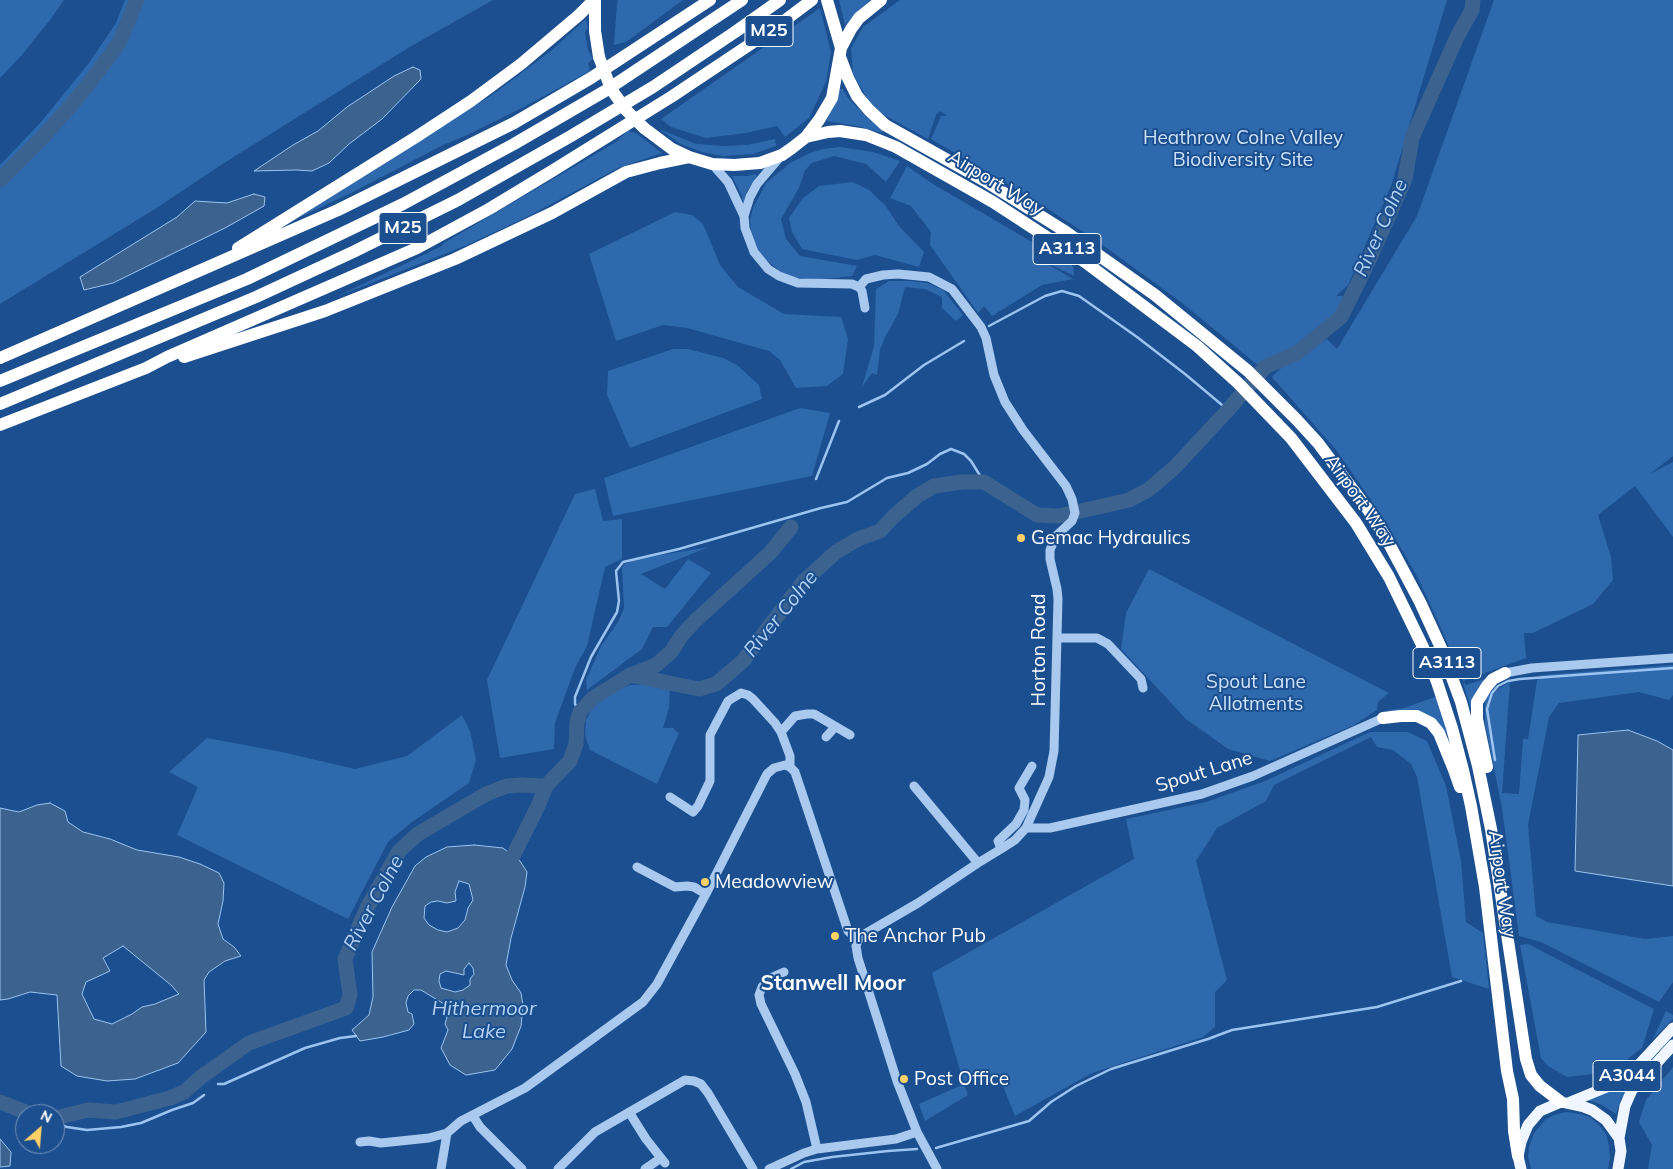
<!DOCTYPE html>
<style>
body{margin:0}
#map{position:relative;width:1673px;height:1169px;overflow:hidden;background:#1b4f8f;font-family:Mulish,sans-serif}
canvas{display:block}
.north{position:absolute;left:15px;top:1104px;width:50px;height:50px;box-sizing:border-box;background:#1b4f8f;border:1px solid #7695bc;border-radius:50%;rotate:27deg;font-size:14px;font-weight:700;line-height:20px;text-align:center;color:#fff}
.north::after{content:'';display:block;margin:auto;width:18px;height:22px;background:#ffd166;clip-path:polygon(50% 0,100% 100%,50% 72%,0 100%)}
</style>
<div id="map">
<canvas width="1673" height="1169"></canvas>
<div class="north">N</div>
</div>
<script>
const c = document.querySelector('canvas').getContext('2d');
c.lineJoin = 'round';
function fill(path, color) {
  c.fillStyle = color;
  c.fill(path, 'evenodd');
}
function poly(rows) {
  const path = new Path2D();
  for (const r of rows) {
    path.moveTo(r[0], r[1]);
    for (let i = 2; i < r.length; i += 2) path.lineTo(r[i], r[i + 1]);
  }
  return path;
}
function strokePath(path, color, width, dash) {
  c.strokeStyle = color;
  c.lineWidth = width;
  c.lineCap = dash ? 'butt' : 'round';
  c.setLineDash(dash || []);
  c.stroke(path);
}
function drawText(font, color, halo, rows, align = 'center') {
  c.font = font + ' Mulish,sans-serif';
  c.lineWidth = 4;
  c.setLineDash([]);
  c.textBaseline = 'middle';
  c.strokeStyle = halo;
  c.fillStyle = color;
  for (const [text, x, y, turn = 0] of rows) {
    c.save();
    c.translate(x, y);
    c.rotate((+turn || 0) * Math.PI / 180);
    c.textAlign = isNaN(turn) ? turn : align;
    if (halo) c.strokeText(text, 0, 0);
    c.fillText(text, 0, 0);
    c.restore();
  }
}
fill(poly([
 [0,0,64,0,50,20,21,56,0,78],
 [125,0,493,0,408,48,221,165,155,209,0,304,0,165,41,122,89,63,116,23],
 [618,0,683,0,626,42,614,45,617,4],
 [839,0,870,0,845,25],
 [900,0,1447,0,1391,186,1348,285,1336,296,1343,296,1338,313,1300,343,1260,367,1181,302,1093,238,1026,195,931,139,941,116,947,116,940,111,936,115,928,139,873,109,853,74,851,48,863,27],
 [1494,0,1673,0,1673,456,1650,474,1673,462,1673,537,1635,486,1598,515,1611,557,1613,580,1593,604,1533,633,1524,633,1526,658,1463,681,1441,628,1418,578,1386,522,1337,451,1272,377,1288,361,1327,339,1337,349,1417,216],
 [820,8,831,52,826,82,809,118,785,137,777,126,746,133,706,138,671,127,661,119],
 [586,19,588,28,585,32,588,50,593,59,588,63,590,71,522,108,465,136,443,145,353,192,298,218,492,95,552,50],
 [840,89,843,89,848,98,863,113,884,129,882,133,857,126,826,121,834,106],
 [659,129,696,144,724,146,747,145,775,139,776,146,753,154,723,156,702,152,681,144],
 [628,131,636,133,662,153,618,168,529,216,467,245,336,297,442,246,444,243,616,142],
 [840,147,873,152,900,161,886,182,866,164,834,156,812,163,805,170,799,188,781,219,786,239,800,256,857,266,852,276,816,280,792,277,781,272,761,256,756,246,751,231,750,220,753,208,766,183,790,163,810,153,823,149],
 [907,166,933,184,1073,266,1074,276,1039,259,1073,279,1042,285,992,316,984,306,978,313,930,245,931,232,911,206,890,198],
 [756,174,756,177,747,191,743,204,742,196,732,176,747,176],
 [853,182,869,190,885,205,899,226,924,252,919,267,875,255,857,260,802,249,792,232,789,218,803,198,819,186],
 [675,212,692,215,703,224,720,265,738,287,784,314,841,317,848,339,843,374,827,386,796,388,780,360,769,351,687,328,663,325,616,341,589,254],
 [889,281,910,281,927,283,943,290,963,315,956,321,942,308,942,297,925,289,905,287,898,314,885,337,880,350,877,375,872,373,862,387,874,346,876,289],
 [673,349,688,349,723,358,737,365,759,385,762,399,630,448,607,395,608,371],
 [800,408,830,413,812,476,613,516,604,478],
 [595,489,603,521,622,519,622,559,605,567,587,646,575,668,555,723,554,749,500,758,487,680,575,494],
 [709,547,641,574,665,589,688,559,711,573,667,627,653,627,642,649,587,690,586,680,601,646,618,622,624,608,622,568,624,564,642,558],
 [1149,569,1319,657,1389,693,1378,702,1377,710,1354,725,1270,761,1228,749,1186,719,1121,649,1126,613],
 [1673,665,1673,695,1669,700,1639,692,1559,703,1549,717,1528,825,1536,916,1547,922,1645,939,1673,936,1673,982,1659,1002,1541,942,1519,936,1502,808,1485,724,1485,697,1510,682,1502,793,1519,794,1523,739,1528,739,1537,681,1541,675],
 [1495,676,1475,722,1463,683,1464,682,1466,685],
 [670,684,669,708,663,728,674,728,674,730,679,733,657,784,590,750,585,735,586,720,594,705,610,693,630,685],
 [1435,697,1437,698,1448,737,1443,728,1389,713,1389,710,1404,708],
 [462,715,470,731,476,760,469,783,412,822,388,842,348,919,177,835,198,787,169,772,207,738,282,752,355,769,407,756],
 [1370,732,1408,732,1427,741,1446,786,1461,861,1466,922,1483,933,1489,989,1452,977,1417,777,1411,764,1393,750,1377,747,1371,737,1274,785,1266,801,1217,828,1196,861,1227,980,1215,992,1215,1027,1203,1037,1092,1073,1015,1116,998,1074,965,1083,961,1074,932,973,1134,859,1126,819,1206,802,1265,781],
 [1528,944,1654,1009,1642,1048,1611,1072,1567,1077,1548,1066,1541,1058,1520,945],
 [1666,1011,1673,1015,1673,1019,1653,1039],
 [1673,1067,1673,1169,1648,1169,1652,1145,1639,1122,1646,1100],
 [1643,1069,1645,1070,1621,1099,1616,1114,1602,1105,1585,1099,1608,1092,1627,1083],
 [964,1084,968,1095,925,1121,919,1104],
 [1566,1112,1580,1114,1590,1117,1599,1125,1606,1134,1609,1146,1610,1158,1608,1169,1531,1169,1528,1157,1529,1147,1534,1133,1545,1120,1554,1115]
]), '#2e69ad');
const water = poly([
 [413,67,420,70,421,79,382,119,349,144,329,163,312,171,296,170,254,171,293,145,318,131,347,107,394,76,413,67],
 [254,194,265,197,264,206,225,228,113,283,84,290,80,277,177,217,195,201,227,203,254,194],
 [1628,730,1657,741,1673,750,1673,886,1575,871,1578,735,1628,730],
 [50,803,65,811,68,822,83,832,110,839,137,850,179,857,200,864,219,873,224,883,223,901,218,924,223,939,234,947,241,956,225,961,209,972,204,980,206,1032,178,1063,135,1079,107,1081,77,1076,61,1066,57,995,30,992,8,999,0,1000,0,808,19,812,37,805,50,803],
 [123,946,171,985,179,994,155,1004,142,1007,132,1014,112,1024,94,1019,82,994,86,982,110,971,103,958,123,946],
 [474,845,503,848,520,861,527,872,525,887,511,938,506,965,512,980,521,993,523,1005,521,1026,512,1049,495,1070,466,1075,450,1065,441,1048,448,1030,445,1024,447,1017,444,1004,421,990,414,990,408,996,406,1003,408,1012,412,1014,414,1024,409,1030,383,1037,360,1041,352,1030,369,1015,373,997,372,952,392,907,415,866,426,857,447,847,474,845],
 [459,881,469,884,473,900,468,908,465,920,458,928,447,932,438,930,429,925,424,918,425,906,431,902,438,901,447,903,456,901,455,892,459,881],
 [469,963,473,968,474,974,470,979,470,985,463,990,455,992,441,988,439,981,440,974,446,971,464,975,464,969,469,963],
 [0,1139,11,1152,10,1166,0,1167,0,1139]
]);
fill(water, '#3c6290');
strokePath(water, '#9cc4f0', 1);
strokePath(poly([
 [989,326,1045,296,1062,291,1079,296,1137,337,1185,374,1228,410],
 [859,407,885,395,924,365,964,341],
 [816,479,839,421],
 [580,712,575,704,575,697,591,657,617,612,619,601,616,571,623,562,679,549,821,508,847,502,887,478,908,473,927,464,940,454,951,449,964,454,971,461,984,482],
 [1495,760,1487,709,1492,693,1498,686,1508,681,1520,679,1673,668],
 [218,1084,224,1084,305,1048,340,1038,356,1036],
 [55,1123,67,1127,87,1130,121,1127,141,1123,172,1110,193,1103,204,1095],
 [936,1148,1029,1121,1051,1102,1076,1086,1111,1069,1208,1039,1232,1030,1377,1007,1461,981],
 [791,1169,804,1162,832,1157,888,1151,917,1149]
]), '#9cc4f0', 2.5);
strokePath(poly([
 [0,180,42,138,79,96,108,58,120,41,137,0],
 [630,675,699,689,716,684,743,661,803,582,836,552,858,539,880,531,893,517,917,496,934,486,962,482,984,482,1037,515,1059,516,1129,500,1148,490,1174,468,1228,410,1265,367,1297,353,1341,317,1364,271,1405,179,1412,138,1457,37,1472,10,1473,0],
 [513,856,538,806,546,786,570,761,576,744,577,722,580,712,593,698,630,675,656,665,671,652,682,635,696,620,771,552,791,527],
 [0,1102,31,1114],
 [55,1118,88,1110,116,1112,170,1098,184,1092,201,1077,249,1043,346,1008,350,995,345,959,367,908,399,851,418,834,486,794,507,786,521,785,546,786]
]), '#3c6290', 15);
strokePath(poly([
 [712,164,728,182,744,216,745,228,754,252,768,269,779,276,798,283,852,284,859,287,862,291,865,308],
 [744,216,750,197,757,184,780,157],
 [859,287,866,279,883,275,898,274,929,277,952,289,981,327,986,338,994,375,1005,402,1023,430,1066,486,1072,499,1075,513,1072,521,1056,536,1050,550,1050,559,1057,589,1058,599,1054,751,1049,777,1026,828,1015,840,1001,849,978,863,918,903,863,935,858,940,856,946,858,958,897,1081,917,1132,937,1169],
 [1058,638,1097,638,1108,644,1141,679,1143,688],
 [1505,673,1532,668,1673,658],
 [781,732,795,716,807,714,814,714,821,718,850,735],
 [826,737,835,727],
 [914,786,978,863],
 [670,797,693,812,698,806,710,781,710,735,728,701,741,693,748,695,753,699,775,723,781,732,790,756,790,767],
 [1026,828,1050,828,1202,794,1253,776,1383,718],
 [1001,849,998,841,1016,824,1024,810,1025,800,1019,788,1032,766],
 [637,867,675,887,687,886,694,887,706,894],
 [784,972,768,979,762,987,759,995,761,1004,795,1074,806,1102,817,1149],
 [629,1112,646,1139,665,1163],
 [473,1116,480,1127,522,1169],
 [360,1142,369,1141,381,1143,429,1138,447,1133],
 [441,1169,447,1133,461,1121,525,1088,643,1002,657,984,707,892,767,774,774,768,785,765,790,767,795,772,848,931,858,940],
 [558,1169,595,1132,685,1080,694,1081,701,1084,708,1093,753,1169],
 [645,1169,661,1158],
 [769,1169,804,1153,817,1149,896,1139,917,1132]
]), '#a9c9ee', 9);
strokePath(poly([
 [1568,1103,1619,1082,1634,1070,1673,1028],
 [1619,1138,1625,1106,1632,1090,1673,1045],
 [1521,1169,1518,1156,1521,1142,1528,1125,1540,1111,1561,1102,1584,1107,1592,1110,1606,1120,1619,1138,1621,1151,1618,1169]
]), '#f0f6ff', 11);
strokePath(poly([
 [595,0,595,31,599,57],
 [841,48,851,29,859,18,881,0],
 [840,57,848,78,857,96,869,110,885,125,985,181,1063,230,1155,295,1248,371,1297,420,1318,443,1369,511,1386,538,1420,602,1441,648,1461,702,1478,766,1491,829,1526,1059,1531,1075,1540,1086,1561,1102],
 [644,128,672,149,689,157,712,164,734,165,760,163,782,155,792,148,806,137,819,120,832,98,841,48,827,0],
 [806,137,828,132,840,131,866,135,896,147,993,202,1085,262,1197,346,1238,383,1291,438,1356,523,1389,577,1422,645,1437,682,1452,728,1463,770,1471,806,1485,887,1507,1071,1513,1099,1514,1131,1518,1156],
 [238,248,416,137,471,101,521,64,579,15,594,0],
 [184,357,325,311,455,259,552,213,626,172,660,163,689,157],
 [0,358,338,210,514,123,591,78,710,0],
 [0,381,247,279,403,204,514,144,605,91,742,0],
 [0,404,256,297,353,252,458,200,571,136,653,87,735,32,780,0],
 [0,425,146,368,167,357,417,248,489,209,552,171,671,97,776,27,812,0],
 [1383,718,1401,716,1417,716,1431,723,1439,733,1454,770,1460,787],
 [1487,767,1477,719,1477,702,1487,686,1493,679,1505,673]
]), '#fff', 12);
strokePath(poly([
 [599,57,611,89,626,110,644,128]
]), '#fff', 12);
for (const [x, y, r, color] of [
 [1021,538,5,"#ffd166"],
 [705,882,5,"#ffd166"],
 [835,936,5,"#ffd166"],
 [904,1079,5,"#ffd166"]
]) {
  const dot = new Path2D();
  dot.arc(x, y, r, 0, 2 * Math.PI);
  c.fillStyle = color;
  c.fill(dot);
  strokePath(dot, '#1b4f8f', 2);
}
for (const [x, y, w] of [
 [769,31,48],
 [403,228,48],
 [1067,249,68],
 [1447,663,68],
 [1627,1076,68]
]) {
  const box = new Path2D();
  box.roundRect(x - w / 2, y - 15.5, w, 31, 4);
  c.fillStyle = '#1b4f8f';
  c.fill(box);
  strokePath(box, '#fff', 1);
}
drawText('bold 18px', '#fff', null, [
 ["M25",769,31],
 ["M25",403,228],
 ["A3113",1067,249],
 ["A3113",1447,663],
 ["A3044",1627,1076]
]);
drawText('19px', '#cfe3fa', '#1b4f8f', [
 ["Heathrow Colne Valley",1243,138],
 ["Biodiversity Site",1243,160],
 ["Spout Lane",1256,682],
 ["Allotments",1256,704]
]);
drawText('19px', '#fff', '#1b4f8f', [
 ["Airport Way",996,183,31],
 ["Airport Way",1360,501,55],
 ["Horton Road",1039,650,-90],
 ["Spout Lane",1204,772,-17],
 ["Airport Way",1502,884,82]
]);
drawText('19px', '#fff', '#1b4f8f', [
 ["Gemac Hydraulics",1031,538],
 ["Meadowview",715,882],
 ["The Anchor Pub",845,936],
 ["Post Office",914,1079]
], 'left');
drawText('italic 20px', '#b5d3f5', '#1b4f8f', [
 ["River Colne",1381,228,-66],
 ["River Colne",781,614,-51],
 ["River Colne",374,903,-62],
 ["Hithermoor",484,1009],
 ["Lake",484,1032]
]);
drawText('bold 21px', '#fff', '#1b4f8f', [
 ["Stanwell Moor",833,984]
]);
</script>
